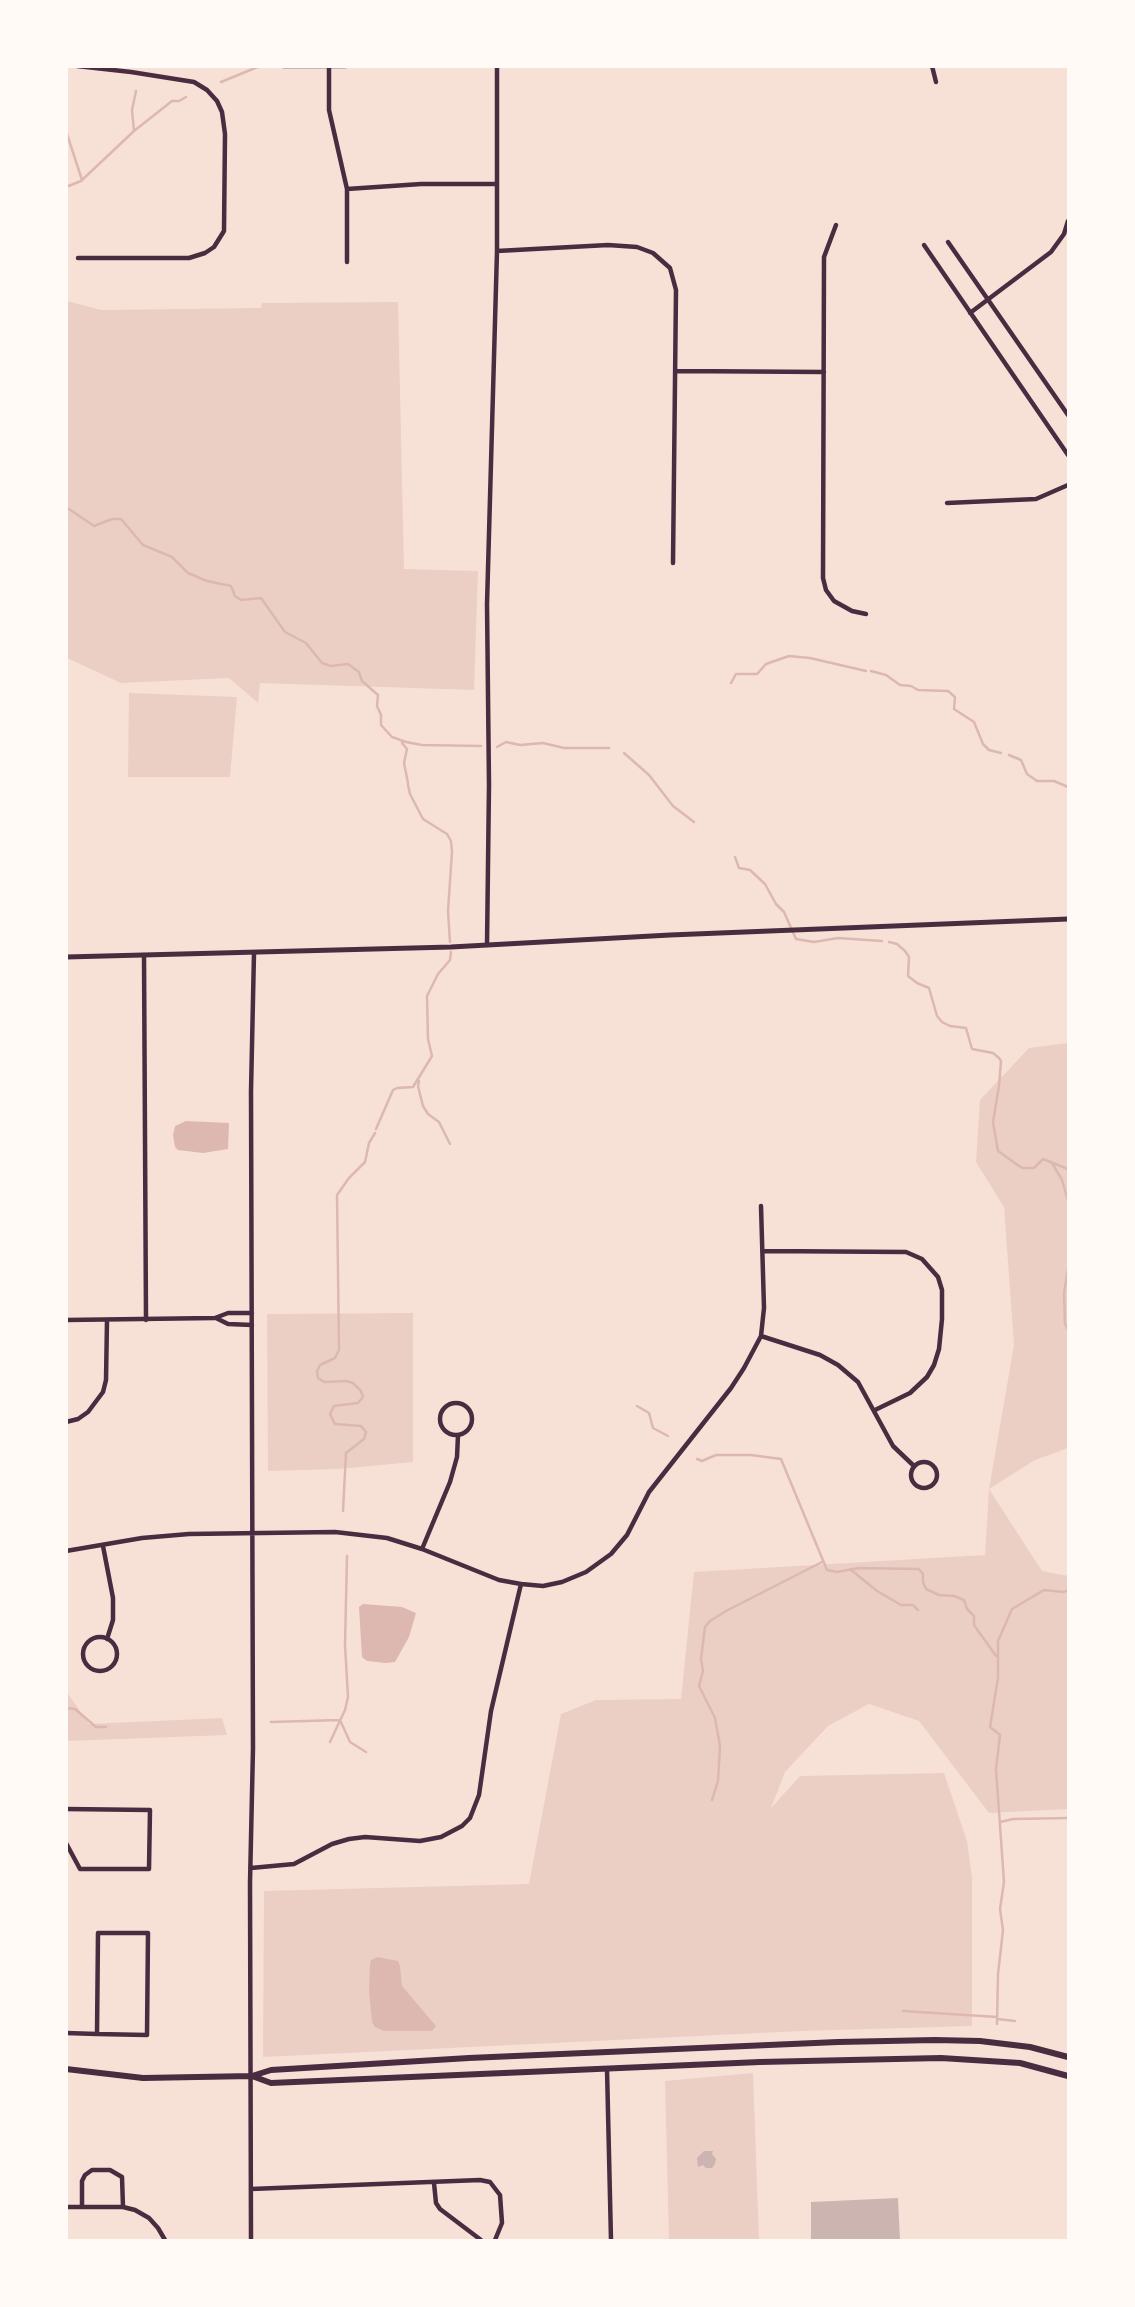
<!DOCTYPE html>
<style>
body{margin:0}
#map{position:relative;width:1135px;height:2307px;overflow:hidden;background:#f7e1d7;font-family:Cabin,sans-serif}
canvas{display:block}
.frame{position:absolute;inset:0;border:68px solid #fffaf5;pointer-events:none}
</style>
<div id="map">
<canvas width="1135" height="2307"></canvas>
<div class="frame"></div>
</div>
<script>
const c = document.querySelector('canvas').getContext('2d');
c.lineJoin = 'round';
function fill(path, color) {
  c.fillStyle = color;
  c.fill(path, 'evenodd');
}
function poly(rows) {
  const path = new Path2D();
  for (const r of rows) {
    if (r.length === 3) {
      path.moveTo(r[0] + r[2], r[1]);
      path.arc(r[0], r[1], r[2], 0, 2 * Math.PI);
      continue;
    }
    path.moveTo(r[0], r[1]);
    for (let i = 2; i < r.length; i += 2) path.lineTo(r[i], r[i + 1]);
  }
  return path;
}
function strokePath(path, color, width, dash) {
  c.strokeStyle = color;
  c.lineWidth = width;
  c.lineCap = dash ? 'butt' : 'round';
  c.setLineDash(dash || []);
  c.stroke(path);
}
fill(poly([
 [67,301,101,310,261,308,262,303,398,302,404,569,478,571,474,690,260,683,258,703,229,678,121,683,67,658],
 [129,693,237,697,230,777,128,777],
 [1068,1043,1068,1448,1035,1460,989,1489,1042,1571,1068,1576,1068,1809,989,1813,919,1721,869,1704,828,1726,785,1772,771,1808,800,1776,944,1773,967,1841,972,1877,972,2026,802,2031,263,2057,264,1891,529,1884,561,1714,596,1700,681,1699,694,1572,985,1555,989,1489,1014,1345,1004,1207,976,1162,980,1100,1029,1048],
 [413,1313,413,1462,339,1469,268,1471,267,1314],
 [66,1691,89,1724,222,1718,227,1735,67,1741],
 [753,2073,759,2240,669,2240,665,2081]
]), '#ebcfc5');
fill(poly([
 [186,1121,229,1123,228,1149,203,1153,178,1150,175,1147,173,1135,175,1126],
 [363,1604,402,1607,416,1613,409,1637,395,1662,386,1663,367,1661,362,1657,359,1607],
 [378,1957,398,1961,400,1966,402,1986,436,2026,432,2031,384,2031,375,2027,372,2022,369,1991,370,1964,371,1960]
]), '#dcb8b0');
strokePath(poly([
 [221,82,260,66],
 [66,131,82,180],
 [134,131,132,110,136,91],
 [66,187,81,181,134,131,172,101,179,101,186,97],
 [66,507,94,526,112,519,121,519,143,545,172,557,188,573,207,581,231,586,235,596,241,600,261,598,285,632,306,643,322,663,331,666,348,664,359,672,362,681,378,695,377,706,381,715,381,725,392,737,406,742,422,745,481,746],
 [871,671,886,675,900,685,911,686,918,690,948,691,955,697,954,709,974,722,983,744,989,750,1001,753],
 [731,683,736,674,757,674,766,664,789,656,810,658,866,671],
 [402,743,407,749,404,763,408,783],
 [497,747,506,742,520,745,543,743,564,748,609,748],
 [624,753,649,775,673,806,694,822],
 [1009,755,1021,760,1027,774,1037,781,1054,781,1068,787],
 [408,785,410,794,423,819,447,834,451,841,452,852,448,911,450,942],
 [735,857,739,868,750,870,765,884,776,904,784,912,796,939,814,942,838,938,882,941],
 [889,942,897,944,905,951,909,957,908,976,917,983,929,988,937,1016,942,1022,950,1026,966,1028,972,1049,993,1053,999,1058,1001,1061,999,1086,993,1122,998,1151,1022,1168,1034,1168,1043,1159,1068,1169],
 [419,1081,418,1086,423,1106,428,1114,439,1122,450,1144],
 [376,1129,393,1090,397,1088,413,1087,432,1056,428,1039,427,996,438,974,450,960,451,952],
 [1052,1163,1062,1180,1068,1201],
 [1068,1269,1064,1293,1065,1324,1068,1330],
 [637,1406,649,1413,653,1428,668,1436],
 [697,1459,702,1461,716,1455,751,1455,781,1459,827,1570,837,1572,859,1568,919,1569,923,1574,923,1582,926,1589,939,1595,954,1596,964,1600,967,1609,974,1616,974,1625,996,1656],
 [343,1511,346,1453,364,1439,366,1432,361,1426,335,1424,330,1414,334,1406,358,1403,363,1397,361,1391,353,1383,346,1381,324,1382,318,1378,317,1371,320,1365,335,1358,339,1350,337,1195,349,1178,365,1162,369,1143,375,1133],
 [850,1569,877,1591,901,1605,913,1605,918,1610],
 [66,1708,75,1709,96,1727,106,1727],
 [340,1720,350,1742,366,1752],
 [271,1722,340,1720],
 [330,1742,345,1710,348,1697,345,1645,347,1556],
 [712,1800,718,1781,720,1746,715,1718,699,1686,703,1671,701,1659,705,1627,710,1621,726,1611,822,1562],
 [1000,1822,1013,1819,1068,1818],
 [903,2011,997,2017],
 [997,2019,1015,2021],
 [997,2024,998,1974,1003,1930,1000,1909,1004,1882,996,1769,1000,1735,990,1727,998,1678,998,1641,1012,1609,1044,1590,1064,1592,1068,1590]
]), '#dcb8b0', 2.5);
fill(poly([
 [704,2151,713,2151,712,2154,716,2159,715,2164,712,2168,706,2168,703,2165,698,2167,697,2158],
 [898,2198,900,2240,811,2240,811,2202]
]), '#ccb4b1');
strokePath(poly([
 [77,66,131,72,194,82,207,90,217,101,222,112,225,134,224,231,214,247,205,253,189,258,78,258],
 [283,66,346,66],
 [329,66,329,110,347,189,347,262],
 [932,66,936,82],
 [347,189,421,184,496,184],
 [836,225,824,257,823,578,826,590,834,601,852,611,866,614],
 [948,242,1068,415],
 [924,245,1068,455],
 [497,251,608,245,637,247,653,253,670,268,676,290,673,563],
 [970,313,1051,252,1064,234,1068,221],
 [676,371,824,372],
 [947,503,1036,499,1068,485],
 [487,945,489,785,487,604,497,251,497,66],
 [144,955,146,1320],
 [763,1251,906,1252,922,1259,938,1277,942,1290,942,1319,939,1349,934,1365,927,1377,910,1393,875,1410],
 [216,1318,228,1324,252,1325],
 [66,1320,215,1318,228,1313,252,1313],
 [761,1336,820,1355,838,1365,858,1382,893,1446,914,1466],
 [456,1419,16],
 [66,1422,78,1419,88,1412,103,1392,106,1380,107,1320],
 [924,1475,13],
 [103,1546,113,1598,113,1620,107,1639],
 [422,1549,450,1482,457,1457,458,1435],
 [66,1551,142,1538,189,1534,335,1532,387,1538,422,1549,499,1580,521,1584,543,1586,562,1582,586,1572,611,1554,627,1535,649,1492,731,1388,744,1368,761,1336,764,1308,761,1206],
 [100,1654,17],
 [66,1809,150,1810,149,1869,80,1869,66,1843],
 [251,1868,294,1864,332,1844,349,1839,365,1837,420,1841,441,1837,462,1826,470,1818,479,1795,491,1711,521,1584],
 [66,2033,97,2034,147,2035,148,1933,98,1933,97,2034],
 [607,2069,611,2240],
 [434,2183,436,2203,440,2209,481,2240],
 [251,2189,480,2180,490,2182,500,2195,502,2223,495,2240],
 [66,2207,123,2207,135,2210,149,2218,158,2228,165,2240],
 [82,2207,82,2181,85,2175,92,2170,110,2170,122,2177,123,2207],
 [251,2240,250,1883,253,1748,251,1091,254,953]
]), '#4a2c40', 4.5);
strokePath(poly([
 [66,957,451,947,670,935,1068,919]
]), '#4a2c40', 5);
strokePath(poly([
 [66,2069,143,2078,252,2076,271,2070,469,2058,838,2042,935,2040,980,2041,1030,2047,1068,2057],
 [252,2076,271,2083,760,2062,941,2058,1020,2063,1068,2076]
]), '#4a2c40', 6);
</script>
